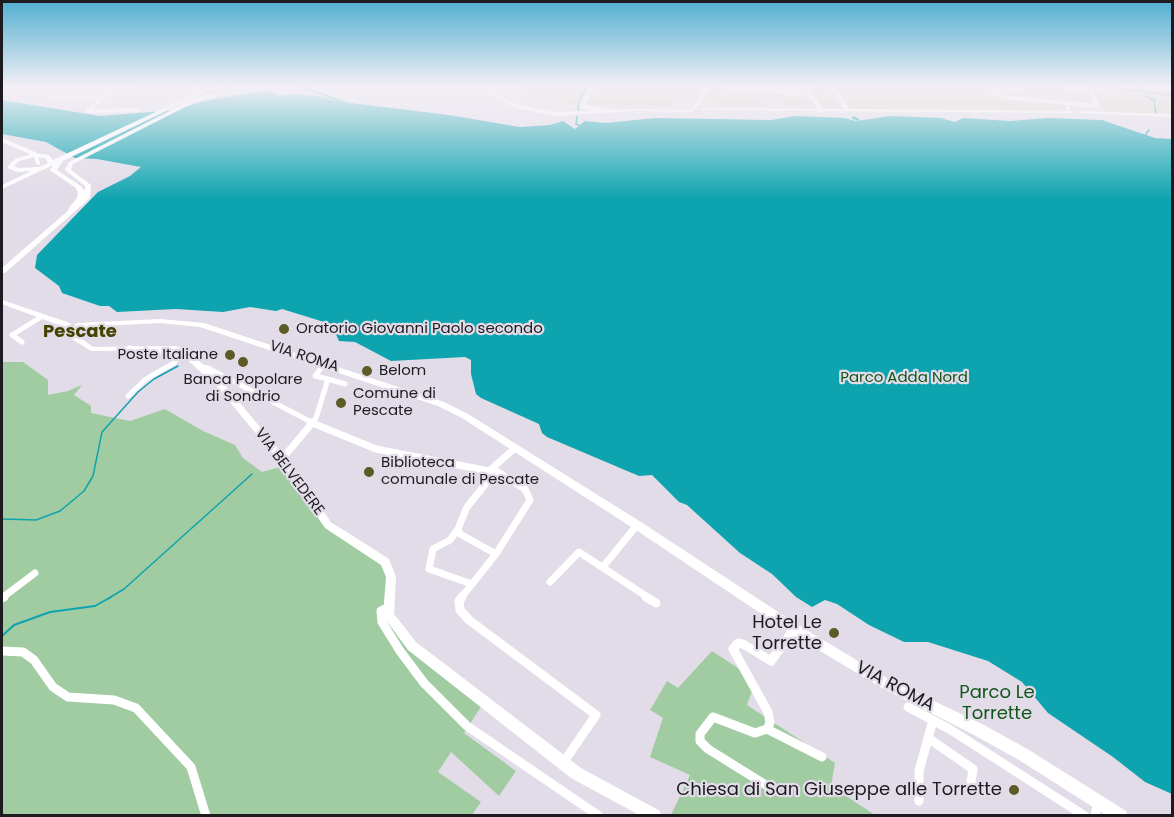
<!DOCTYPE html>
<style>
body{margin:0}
#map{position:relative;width:1174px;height:817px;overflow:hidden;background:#e2dce8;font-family:Poppins,sans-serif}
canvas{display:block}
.frame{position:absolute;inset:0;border:3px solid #1e1b20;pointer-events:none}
</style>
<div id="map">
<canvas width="1174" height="817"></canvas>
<div class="frame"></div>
</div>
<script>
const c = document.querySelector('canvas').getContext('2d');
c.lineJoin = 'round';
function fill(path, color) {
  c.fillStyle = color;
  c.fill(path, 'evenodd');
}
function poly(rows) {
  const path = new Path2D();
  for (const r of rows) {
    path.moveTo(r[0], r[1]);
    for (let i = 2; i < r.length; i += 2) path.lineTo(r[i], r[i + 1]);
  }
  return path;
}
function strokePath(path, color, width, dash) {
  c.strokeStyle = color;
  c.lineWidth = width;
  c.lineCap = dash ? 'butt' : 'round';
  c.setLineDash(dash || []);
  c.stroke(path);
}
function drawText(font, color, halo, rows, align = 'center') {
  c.font = font + ' Poppins,sans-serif';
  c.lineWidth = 4.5;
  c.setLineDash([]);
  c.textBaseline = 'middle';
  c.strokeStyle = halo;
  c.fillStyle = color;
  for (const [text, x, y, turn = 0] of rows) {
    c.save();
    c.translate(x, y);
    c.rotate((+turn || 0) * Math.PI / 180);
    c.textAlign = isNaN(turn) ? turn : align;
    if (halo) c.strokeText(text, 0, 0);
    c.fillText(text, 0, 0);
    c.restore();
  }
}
fill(poly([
 [141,85,194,85,187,91,132,94]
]), '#e4d1c2');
fill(poly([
 [526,85,588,85,577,100,578,106,517,94],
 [595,85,707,85,697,100,675,98,669,106,584,106],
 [830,85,1060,85,1069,92,1090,95,1094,105,1057,110,850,109],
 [714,86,799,94,818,87,828,87,843,109,823,109,822,106,785,106,782,101,762,101,763,106,730,106,702,102,709,88],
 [1091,87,1172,97,1172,114,1108,113,1101,106]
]), '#dfd3bf');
fill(poly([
 [2,362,23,362,48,380,48,395,68,391,82,385,74,395,91,406,91,413,130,421,165,409,203,431,235,445,243,458,262,472,280,467,308,503,391,568,391,607,399,627,484,702,464,733,516,771,499,796,451,752,438,772,481,802,472,815,2,816],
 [712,651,756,680,747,705,835,763,831,786,875,815,671,815,690,775,650,757,663,718,650,710,667,681,678,688]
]), '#a1cca1');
fill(poly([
 [267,90,281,96,294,94,319,96,335,101,449,115,520,127,550,125,563,121,575,129,585,121,605,123,656,118,771,120,794,116,844,118,856,121,890,116,941,118,955,122,963,118,1010,121,1048,118,1102,120,1155,138,1172,139,1172,794,1145,782,1113,757,1048,713,1022,682,988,661,928,642,904,642,869,625,837,604,825,600,812,607,796,597,772,574,740,553,687,505,679,502,652,475,639,476,547,437,542,433,539,424,481,398,476,394,471,374,471,360,465,357,391,361,355,342,339,341,333,328,324,322,282,309,276,311,250,307,223,312,176,309,117,312,109,306,100,306,62,293,59,286,35,268,37,255,98,192,130,176,141,167,97,159,75,158,46,142,2,134,2,100,100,116,175,110,204,101]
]), '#0ea4af');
strokePath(poly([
 [1135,85,1140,90],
 [1144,95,1154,100,1156,114],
 [580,98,589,85],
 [578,111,579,101],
 [577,116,576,124,580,126],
 [1146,134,1149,130],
 [2,519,36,520,60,511,84,491,93,476,102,432,138,392,154,379,178,366],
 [109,598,124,589,252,474]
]), '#0ea4af', 1.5);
strokePath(poly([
 [2,636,14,625,50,612,95,606,111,597]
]), '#0ea4af', 2);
fill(poly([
 [295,85,301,85,346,102,342,103,295,85],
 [854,116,859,119,859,121,852,119,852,117,854,116]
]), '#0ea4af');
strokePath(poly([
 [200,85,203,89,218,91,246,85]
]), '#bbb5c0', 6, [6, 3]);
strokePath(poly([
 [593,85,582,106,610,111],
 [711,85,800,94,818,86],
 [1019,85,1020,88,993,91,1003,97,1068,103],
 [1077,85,1145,93],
 [2,86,114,87],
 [114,87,88,111,138,110],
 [832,87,848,110],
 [808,91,821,110],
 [1165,91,1172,88],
 [196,92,194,89,197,85],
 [50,98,102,98],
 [695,107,710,85],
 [1068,108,1068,103,1097,106,1089,86],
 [2,140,35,154,38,163]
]), '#fff', 4);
strokePath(poly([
 [22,342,12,335,41,317],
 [200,367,208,368,313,423],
 [328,379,345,384],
 [128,396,146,379,174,363,178,357,166,351,142,352,129,348],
 [312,423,316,418,328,379,315,376,324,364]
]), '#fff', 5);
strokePath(poly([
 [310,422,376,449,489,471,515,448],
 [282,459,313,422],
 [493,469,525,489,530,500,496,554,460,534,458,529,467,507,492,476,493,469],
 [458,529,450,540,433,549,429,569,472,584],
 [603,567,637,525],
 [550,582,579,552,649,598],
 [2,598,35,573],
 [461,598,496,554]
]), '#fff', 7);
strokePath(poly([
 [462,597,459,601,460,610,469,620,596,715,563,763],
 [646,597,656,603],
 [2,598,4,597],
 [387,608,381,611,382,622,400,651,424,683,467,726,599,816],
 [2,651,23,652,34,660,53,687,68,697,114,700,136,708,191,767,206,816],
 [908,707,951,730,1085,816],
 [767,729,822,757],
 [928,738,973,769,971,782],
 [769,787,708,749,700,741,700,734,713,717,755,733,767,729,770,723,768,712,733,649,738,643,743,644,771,661,794,629],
 [919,801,919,771,933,720],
 [1095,816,1098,801]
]), '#fff', 9);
fill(poly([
 [64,326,70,326,71,331,93,347,175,346,186,349,224,384,285,457,331,522,389,559,396,577,394,614,416,642,581,768,660,811,661,816,641,816,571,778,408,650,383,616,386,577,381,565,325,528,279,461,218,388,180,353,174,350,91,351,64,334,63,332,64,326]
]), '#fff');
fill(poly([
 [247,85,254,85,197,101,73,164,71,170,91,185,90,198,5,273,2,273,2,268,84,197,85,186,65,170,69,162,193,99,247,85],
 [484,85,493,85,495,88,480,90,480,88,484,85],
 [490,91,494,91,517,105,554,112,635,109,692,110,694,111,692,112,635,111,554,116,513,107,490,93,490,91],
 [700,108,1072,111,1074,112,1072,113,702,110,700,109,700,108],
 [1078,111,1172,114,1172,117,1080,113,1078,113,1078,111],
 [2,300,70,323,71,325,70,327,64,327,2,304,2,300],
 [160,319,204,323,444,402,468,414,641,522,798,625,890,680,984,725,1029,750,1126,811,1128,816,1107,816,1019,760,974,735,882,688,790,633,633,528,462,418,438,406,200,327,160,323,78,327,74,325,78,323,160,319]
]), '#fff');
fill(poly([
 [213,85,220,85,63,161,57,170,81,186,86,193,85,198,75,211,68,209,77,198,78,193,76,188,51,171,50,170,53,165,2,189,2,185,31,171,17,172,8,168,8,166,15,159,34,153,49,155,53,160,213,85],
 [34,157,45,158,48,163,39,167,18,168,14,166,19,161,34,157],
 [243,85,253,85,207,97,204,95,243,85]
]), '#fff');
const rail = poly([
 [1086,85,1172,95]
]);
strokePath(rail, '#7d7881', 3);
strokePath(rail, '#e2dce8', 1.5, [2]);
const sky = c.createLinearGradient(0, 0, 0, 199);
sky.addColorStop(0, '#51aed1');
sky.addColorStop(0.43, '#f2eff5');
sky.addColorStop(1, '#f2eff500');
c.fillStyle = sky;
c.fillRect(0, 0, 1174, 199);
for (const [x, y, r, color] of [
 [284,329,6,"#5c5b28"],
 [230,355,6,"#5c5b28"],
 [243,362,6,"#5c5b28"],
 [367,371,6,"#5c5b28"],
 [341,403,6,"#5c5b28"],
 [369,472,6,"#5c5b28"],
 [834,633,6,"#5c5b28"],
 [1014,790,6,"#5c5b28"]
]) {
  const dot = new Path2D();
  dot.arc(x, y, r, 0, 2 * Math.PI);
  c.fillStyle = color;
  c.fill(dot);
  strokePath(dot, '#e2dce8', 2);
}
drawText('15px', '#1e1b20', '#e2dce8', [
 ["Oratorio Giovanni Paolo secondo",296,329],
 ["Poste Italiane",218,355,"right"],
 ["Belom",379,371],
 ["Banca Popolare",243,380,"center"],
 ["di Sondrio",243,397,"center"],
 ["Comune di",353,394],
 ["Pescate",353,411],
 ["Biblioteca",381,463],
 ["comunale di Pescate",381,480]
], 'left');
drawText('15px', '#1e1b20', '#e2dce8', [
 ["VIA ROMA",304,357,18],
 ["VIA BELVEDERE",289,472,53]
]);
drawText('15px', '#12551b', '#e2dce8', [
 ["Parco Adda Nord",904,378]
]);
drawText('bold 18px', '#444200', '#e2dce8', [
 ["Pescate",80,332]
]);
drawText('18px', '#1e1b20', '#e2dce8', [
 ["Hotel Le",822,623],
 ["Torrette",822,644],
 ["Chiesa di San Giuseppe alle Torrette",1002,790]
], 'right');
drawText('18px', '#1e1b20', '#e2dce8', [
 ["VIA ROMA",895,687,28]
]);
drawText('18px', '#12551b', '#e2dce8', [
 ["Parco Le",997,693],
 ["Torrette",997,714]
]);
</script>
